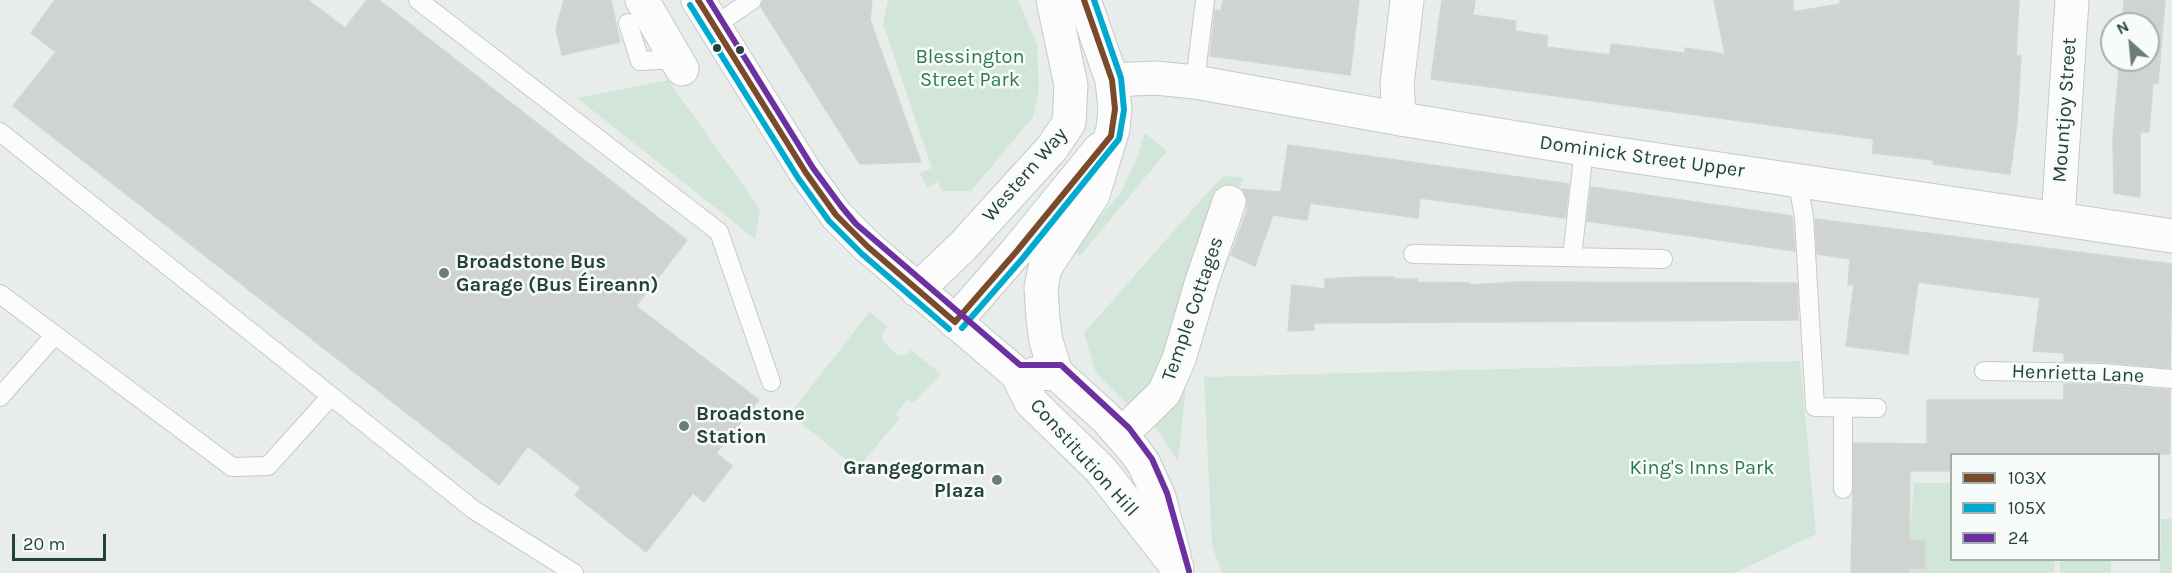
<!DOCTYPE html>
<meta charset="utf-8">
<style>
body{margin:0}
#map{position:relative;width:2172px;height:573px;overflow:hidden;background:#e8edeb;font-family:Karla,sans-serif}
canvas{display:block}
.legend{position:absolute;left:1950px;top:453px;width:210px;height:108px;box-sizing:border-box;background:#f7fbf9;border:2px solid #a3b1ad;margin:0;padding:8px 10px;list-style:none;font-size:18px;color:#24423a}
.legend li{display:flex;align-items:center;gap:12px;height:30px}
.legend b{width:30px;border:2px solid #a3b1ad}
.north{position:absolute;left:2100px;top:12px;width:60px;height:60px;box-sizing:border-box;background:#f7fbf9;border:2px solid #a3b1ad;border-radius:50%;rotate:333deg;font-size:16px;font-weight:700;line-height:24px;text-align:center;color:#24423a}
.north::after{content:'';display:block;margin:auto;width:21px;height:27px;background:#697e78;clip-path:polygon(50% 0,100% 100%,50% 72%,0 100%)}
.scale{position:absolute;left:12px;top:534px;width:94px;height:27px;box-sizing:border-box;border:3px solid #24423a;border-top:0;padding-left:8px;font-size:18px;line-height:21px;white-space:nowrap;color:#24423a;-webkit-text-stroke:4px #f7fbf9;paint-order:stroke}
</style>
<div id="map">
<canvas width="2172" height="573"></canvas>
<ul class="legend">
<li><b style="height:8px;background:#7a4b2a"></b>103X</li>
<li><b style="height:8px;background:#00a9ce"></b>105X</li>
<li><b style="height:8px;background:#6c30a1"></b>24</li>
</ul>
<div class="north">N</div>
<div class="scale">20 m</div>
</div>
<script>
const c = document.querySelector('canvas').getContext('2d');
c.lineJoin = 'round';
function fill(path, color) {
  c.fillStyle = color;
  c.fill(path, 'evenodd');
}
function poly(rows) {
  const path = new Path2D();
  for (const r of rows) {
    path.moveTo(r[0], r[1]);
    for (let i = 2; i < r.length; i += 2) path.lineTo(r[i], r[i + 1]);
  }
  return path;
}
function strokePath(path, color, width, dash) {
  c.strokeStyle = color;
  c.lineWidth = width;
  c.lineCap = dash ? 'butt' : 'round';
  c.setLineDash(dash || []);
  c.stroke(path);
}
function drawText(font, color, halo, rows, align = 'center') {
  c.font = font + ' Karla,sans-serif';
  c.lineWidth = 5;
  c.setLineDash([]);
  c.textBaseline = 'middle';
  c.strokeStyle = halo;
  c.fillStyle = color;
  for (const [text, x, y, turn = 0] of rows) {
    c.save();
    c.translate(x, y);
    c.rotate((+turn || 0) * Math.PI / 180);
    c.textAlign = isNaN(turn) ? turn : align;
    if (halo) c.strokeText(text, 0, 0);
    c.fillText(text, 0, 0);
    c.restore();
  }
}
fill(poly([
 [888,0,1018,0,1037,45,1039,89,1033,117,971,191,942,191,938,182,927,188,920,173,932,168,883,24],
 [668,80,760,209,755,239,577,98],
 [1145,133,1167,151,1080,256,1073,250,1121,192,1137,158],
 [1224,176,1244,178,1148,391,1135,403,1127,404,1096,373,1084,333,1208,192],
 [869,312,888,326,882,334,883,341,891,349,898,355,906,355,911,350,941,374,913,403,907,399,896,415,899,419,857,469,790,414],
 [1800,361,1816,534,1735,573,1222,573,1212,545,1204,377],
 [1186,388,1178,461,1155,427,1179,399],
 [1914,483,1951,483,1952,560,2055,560,2054,573,1909,573,1909,568,1925,568,1925,541,1909,540],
 [2161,519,2172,519,2172,573,2160,573],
 [2060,560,2111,560,2111,573,2060,573]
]), '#d1e6d8');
const building = poly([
 [55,0,308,0,345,28,367,0,379,0,687,240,636,306,759,400,716,453,732,466,704,502,693,493,646,552,575,495,581,488,528,446,499,485,13,106,56,52,31,33,55,0],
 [564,0,611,0,620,42,562,55,556,29,564,0],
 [763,0,872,0,870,20,921,162,860,164,761,7,763,0],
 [1223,0,1359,0,1350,75,1210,56,1215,10,1221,11,1223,0],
 [1442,0,1475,0,1473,15,1516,21,1515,31,1548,36,1546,47,1610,55,1611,44,1685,53,1685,48,1725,54,1714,0,1793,0,1793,12,1840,4,1840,0,2019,0,2016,56,2021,56,2017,122,2010,174,1933,164,1934,160,1872,153,1874,139,1431,79,1442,0],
 [2124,0,2165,0,2158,83,2153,83,2149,132,2140,132,2140,197,2114,193,2113,137,2120,60,2148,60,2148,24,2122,24,2124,0],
 [1288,145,1569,184,1565,218,1420,198,1418,218,1310,203,1307,220,1273,215,1255,266,1231,255,1247,211,1247,198,1242,189,1281,192,1288,145],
 [1591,187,1792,216,1795,251,1587,221,1591,187],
 [1815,219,2172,264,2170,368,2103,362,2064,361,2064,353,2033,351,2040,298,1918,282,1908,354,1846,346,1854,285,1848,285,1850,259,1817,254,1815,219],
 [1362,277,1394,277,1394,279,1418,279,1417,282,1469,283,1469,285,1519,282,1797,283,1798,320,1314,323,1314,330,1288,331,1292,285,1325,289,1325,279,1362,277],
 [2064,384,2101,384,2170,390,2170,454,1952,454,1952,471,1910,471,1909,540,1925,541,1925,569,1909,568,1909,573,1851,573,1854,443,1927,444,1927,400,2064,400,2064,384]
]);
fill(building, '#cfd4d2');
strokePath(building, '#d1d6d4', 1.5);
const lane = poly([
 [418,0,719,232,771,382],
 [628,23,640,61,677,59],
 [713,27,752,0],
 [1195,82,1205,0],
 [0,132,474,510,574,573],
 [1797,179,1804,217,1815,407,1877,408],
 [1413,254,1663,259],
 [1572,257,1584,149],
 [0,294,232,467,268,466,331,396],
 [1984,371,2102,373,2172,379],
 [0,397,54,336],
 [1843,489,1843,407]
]);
const street = poly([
 [642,0,682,69],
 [1401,119,1399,111,1397,85,1407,0],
 [1122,434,1164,393,1179,359,1202,281,1229,202]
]);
const secondary = poly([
 [698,0,806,173,836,215,868,247,1017,374,1031,402,1101,470,1177,567],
 [1112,80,1156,78,1195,82,1401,119,1584,149,2172,236],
 [2058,219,2072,0],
 [917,290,963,246,1052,148,1069,123,1071,85,1053,0],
 [955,322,1016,252,1100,149],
 [1056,373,1046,341,1043,319,1041,288,1045,268,1093,195,1113,129,1115,109,1112,80,1084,0],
 [1034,374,1056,373,1106,418,1134,450,1144,464,1159,497,1174,555]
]);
strokePath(lane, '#c5cac8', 20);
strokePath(street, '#c5cac8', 35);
strokePath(secondary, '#c3cbc8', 35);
strokePath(lane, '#fcfcfc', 18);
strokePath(street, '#fcfcfc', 33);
strokePath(secondary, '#fcfcfc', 33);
strokePath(poly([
 [698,0,806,173,836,215,868,247,955,322],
 [955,322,1016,252,1111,136,1115,109,1112,80,1084,0]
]), '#7a4b2a', 6);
strokePath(poly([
 [690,5,798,178,829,221,862,254,949,329],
 [962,328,1023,258,1119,139,1124,110,1121,78,1094,0]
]), '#00a9ce', 6);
strokePath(poly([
 [709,0,813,168,841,206,856,224,1020,365,1061,365,1129,428,1152,459,1167,493,1189,571]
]), '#6c30a1', 6);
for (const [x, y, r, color] of [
 [717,48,5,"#24423a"],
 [740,50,5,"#24423a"],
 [444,273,6,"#697e78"],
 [684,426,6,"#697e78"],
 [997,480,6,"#697e78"]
]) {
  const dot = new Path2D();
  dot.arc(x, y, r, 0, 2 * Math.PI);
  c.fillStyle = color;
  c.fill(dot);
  strokePath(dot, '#f7fbf9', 2);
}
drawText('20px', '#2d7a4b', '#f7fbf9', [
 ["Blessington",970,57],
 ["Street Park",970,80],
 ["King's Inns Park",1702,468]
]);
drawText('20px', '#24423a', '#f7fbf9', [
 ["Mountjoy Street",2065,110,-86],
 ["Dominick Street Upper",1642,157,8],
 ["Western Way",1025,175,-49],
 ["Temple Cottages",1193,309,-71],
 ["Henrietta Lane",2078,374,2],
 ["Constitution Hill",1084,458,48]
]);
drawText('bold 20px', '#24423a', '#f7fbf9', [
 ["Broadstone Bus",456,262],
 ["Garage (Bus Éireann)",456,285],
 ["Broadstone",696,414],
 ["Station",696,437],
 ["Grangegorman",985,468,"right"],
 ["Plaza",985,491,"right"]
], 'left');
</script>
